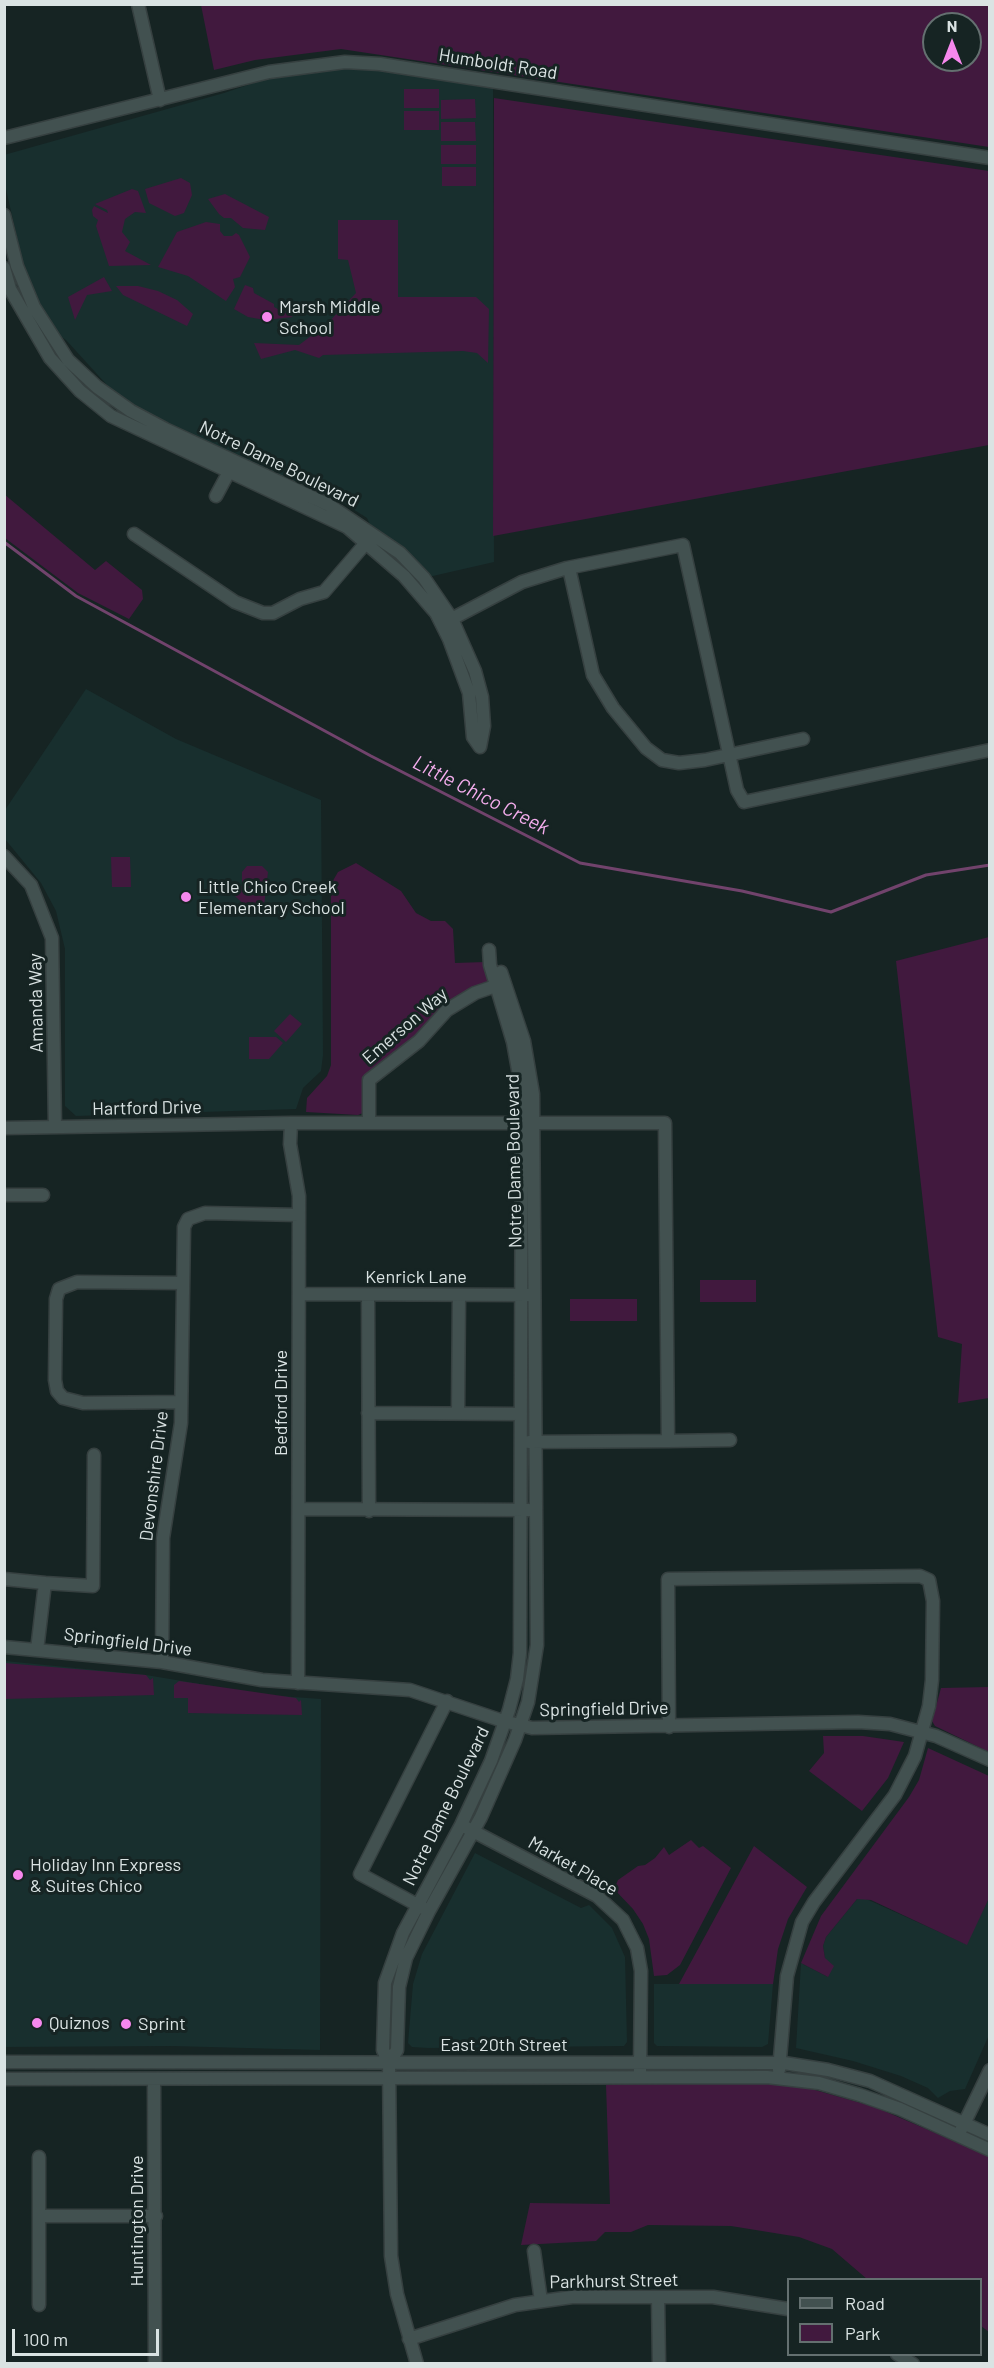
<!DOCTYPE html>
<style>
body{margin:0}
#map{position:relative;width:994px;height:2368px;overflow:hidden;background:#162423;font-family:Barlow,sans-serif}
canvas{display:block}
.frame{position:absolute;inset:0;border:6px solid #dae3e3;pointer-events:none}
.legend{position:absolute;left:787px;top:2278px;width:195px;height:78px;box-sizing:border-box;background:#162423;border:2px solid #647070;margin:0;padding:8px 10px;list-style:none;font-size:18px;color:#dae3e3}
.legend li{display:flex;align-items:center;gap:12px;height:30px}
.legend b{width:30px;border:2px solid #647070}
.north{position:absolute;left:922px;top:12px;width:60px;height:60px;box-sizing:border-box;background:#162423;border:2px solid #647070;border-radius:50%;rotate:0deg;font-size:16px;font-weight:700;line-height:24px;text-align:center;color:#dae3e3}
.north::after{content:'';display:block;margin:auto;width:21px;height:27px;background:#f688ed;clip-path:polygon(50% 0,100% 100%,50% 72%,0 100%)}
.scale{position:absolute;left:12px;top:2329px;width:147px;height:27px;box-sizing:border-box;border:3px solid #dae3e3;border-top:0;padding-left:8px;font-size:18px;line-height:21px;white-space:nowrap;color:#dae3e3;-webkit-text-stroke:4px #162423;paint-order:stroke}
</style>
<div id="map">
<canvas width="994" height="2368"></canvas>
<div class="frame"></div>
<ul class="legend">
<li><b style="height:8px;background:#425150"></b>Road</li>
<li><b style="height:16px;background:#41193e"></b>Park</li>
</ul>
<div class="north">N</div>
<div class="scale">100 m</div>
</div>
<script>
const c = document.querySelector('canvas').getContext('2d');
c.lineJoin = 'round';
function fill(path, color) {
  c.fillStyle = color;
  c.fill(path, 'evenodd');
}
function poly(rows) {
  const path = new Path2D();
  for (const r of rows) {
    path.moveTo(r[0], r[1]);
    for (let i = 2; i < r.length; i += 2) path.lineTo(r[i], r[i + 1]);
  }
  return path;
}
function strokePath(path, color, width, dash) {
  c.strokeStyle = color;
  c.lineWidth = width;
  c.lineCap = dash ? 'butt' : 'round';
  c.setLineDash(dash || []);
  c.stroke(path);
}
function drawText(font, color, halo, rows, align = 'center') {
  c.font = font + ' Barlow,sans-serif';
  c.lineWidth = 6;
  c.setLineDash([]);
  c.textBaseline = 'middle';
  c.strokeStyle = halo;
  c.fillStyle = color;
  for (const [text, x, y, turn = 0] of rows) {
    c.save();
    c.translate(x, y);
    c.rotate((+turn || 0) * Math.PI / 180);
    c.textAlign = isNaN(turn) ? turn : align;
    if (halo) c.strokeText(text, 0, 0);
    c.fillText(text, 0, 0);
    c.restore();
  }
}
fill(poly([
 [345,62,493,83,494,562,424,578,374,533,367,518,345,504,290,479,234,463,136,409,117,396,66,340,46,327,22,259,5,185,4,155,224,93,307,65],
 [86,689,176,739,321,800,323,1055,321,1071,303,1088,296,1109,76,1116,65,1106,65,949,56,911,41,883,5,839,5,810],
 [5,1661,146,1675,266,1695,321,1699,320,2050,172,2046,5,2047],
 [475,1853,581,1908,589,1905,612,1928,625,1957,627,2042,624,2046,428,2048,412,2047,408,2043,413,1984,422,1954],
 [864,1898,966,1944,989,1898,989,2035,965,2089,950,2091,938,2098,928,2088,901,2076,853,2061,796,2048,801,1963,828,1977,823,1946,826,1937,857,1899],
 [654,1984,773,1984,768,2044,762,2047,657,2046,654,2043]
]), '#182f2e');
fill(poly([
 [201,5,989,5,989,147,341,49,255,60,214,70],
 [934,24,970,24,970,60,934,60],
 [404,89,439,89,439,108,404,108],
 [494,98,989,171,989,445,493,536],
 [475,99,476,118,441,119,441,100],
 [404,111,439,111,439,130,404,130],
 [441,122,475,122,476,141,441,141],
 [441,145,476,145,476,164,441,164],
 [442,167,476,167,476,186,442,186],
 [181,178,190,183,192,195,184,213,175,216,149,203,145,189],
 [132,189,138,191,146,213,135,212,125,219,122,232,130,242,125,251,151,265,109,266,96,226,98,220,93,216,92,210,94,206,108,213,107,210,95,204],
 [225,194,269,217,265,230,243,228,231,218,224,218,219,214,208,199],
 [338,220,398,220,398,297,476,297,489,309,488,363,477,353,463,351,323,355,319,358,295,350,261,359,254,343,299,345,327,324,356,293,348,260,338,259],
 [206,222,220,224,220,231,224,236,232,236,236,233,239,235,250,257,240,277,233,279,235,287,226,301,188,276,158,267,177,232],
 [104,277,112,291,87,295,75,320,68,297],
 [245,285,253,288,254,293,274,304,274,307,293,317,265,320,248,317,234,309],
 [116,286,138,286,158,291,177,300,193,314,187,326,123,295],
 [4,494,95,570,106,561,142,590,143,599,129,619,78,593,5,538],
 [111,857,130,857,131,887,112,887],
 [356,863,401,891,416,913,431,921,445,921,453,929,455,963,486,962,489,981,363,1077,363,1113,358,1115,306,1112,307,1098,327,1076,331,1065,331,884,338,872],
 [247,866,262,866,268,872,264,906,256,916,235,896,235,886,242,886,242,872],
 [989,937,989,1398,958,1403,962,1344,938,1337,896,961],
 [290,1014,302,1024,286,1042,274,1031],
 [249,1037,276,1037,283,1043,269,1059,249,1059],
 [700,1280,756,1280,756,1302,700,1302],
 [570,1299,637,1299,637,1321,570,1321],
 [5,1663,146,1675,150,1680,153,1678,154,1695,5,1699],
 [179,1681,296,1698,299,1702,301,1700,302,1715,188,1713,188,1698,174,1698,174,1685],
 [989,1687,989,1752,935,1726,932,1721,941,1688],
 [823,1736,863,1736,904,1742,888,1778,862,1811,809,1771,824,1753],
 [928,1748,989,1776,989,1898,967,1945,871,1900,857,1899,826,1937,823,1946,825,1958,834,1966,828,1977,801,1963,821,1916,909,1797,919,1780],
 [691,1840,699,1848,703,1846,731,1868,680,1965,667,1975,654,1976,649,1939,643,1924,633,1909,614,1889,618,1880,638,1866,645,1865,655,1858,664,1847,669,1855],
 [754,1846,807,1887,788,1919,778,1949,773,1984,679,1984],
 [628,2082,768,2083,808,2088,875,2107,989,2156,989,2332,981,2326,980,2280,867,2279,832,2249,799,2237,731,2226,648,2225,631,2232,605,2232,596,2241,521,2245,530,2203,610,2204,606,2085]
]), '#41193e');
strokePath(poly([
 [4,542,76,596,371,756,580,863,742,891,831,912,926,875,990,865]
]), '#71436c', 3);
const minor = poly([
 [138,4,160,100],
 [4,138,269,72,345,62,380,64,990,158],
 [4,215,17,266,34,307,68,360,97,387,131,411,165,429,329,505,400,553,424,578,452,619,475,671,482,697,484,726,480,747],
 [4,268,10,289,50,358,80,391,111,416,347,527,404,576,436,613,449,639,469,693,473,737,480,747],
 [216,496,231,468],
 [134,534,235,602,263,613,273,613,300,599,324,592,371,537],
 [569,568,593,675,613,708,646,748,662,760,679,763,705,760,803,739],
 [442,624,522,582,567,568,683,545,737,790,744,802,990,750],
 [4,856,31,885,52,938,55,1127],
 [291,1123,290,1144,299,1196,298,1683],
 [369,1123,369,1080,419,1041,447,1010,475,993,504,983],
 [4,1128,291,1123,665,1123,668,1441,529,1442],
 [4,1195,43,1195],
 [299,1294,530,1295],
 [368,1295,369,1511],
 [181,1402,83,1403,63,1398,57,1391,55,1380,56,1299,59,1289,77,1282,182,1283],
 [368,1413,521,1414],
 [458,1413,459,1295],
 [668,1441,730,1440],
 [299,1509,529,1510],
 [4,1579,45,1583,37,1650],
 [45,1583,93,1586,94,1455],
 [4,1647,162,1662,262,1680,410,1690,503,1721,532,1728,858,1722,890,1724,936,1736,990,1760],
 [162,1662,163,1538,181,1423,184,1227,188,1219,205,1213,299,1215],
 [669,1727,668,1579,920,1576,929,1580,933,1601,932,1680,929,1706,915,1756,895,1795,814,1902,802,1922,787,1976,779,2070],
 [467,1828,597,1896,623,1920,637,1948,641,1971,640,2071],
 [423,1908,360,1874,447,1701],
 [4,2062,784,2063,828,2070,870,2081,990,2135],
 [389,2063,397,2050,399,1987,406,1958,429,1911,481,1817,515,1740,528,1702,537,1645,533,1094,524,1041,501,972],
 [4,2079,767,2077,819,2083,860,2095,900,2109,990,2150],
 [154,2079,155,2364],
 [962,2128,990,2070],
 [39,2216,156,2216],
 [534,2251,541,2301],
 [658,2298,659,2364],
 [39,2305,39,2157],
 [409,2339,515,2305,572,2297,713,2297,788,2309],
 [897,2354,913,2364],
 [417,2364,397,2294,391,2256,389,2063,383,2050,385,1983,403,1933,461,1825,491,1761,509,1710,517,1679,520,1653,522,1092,513,1042,490,965,489,950]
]);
strokePath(minor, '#364040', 15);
strokePath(minor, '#425150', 12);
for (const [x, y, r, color] of [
 [267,317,6,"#f688ed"],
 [186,897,6,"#f688ed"],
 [18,1875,6,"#f688ed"],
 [37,2023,6,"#f688ed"],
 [126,2024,6,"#f688ed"]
]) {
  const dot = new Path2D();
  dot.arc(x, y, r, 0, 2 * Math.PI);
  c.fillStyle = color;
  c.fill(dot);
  strokePath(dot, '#162423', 2);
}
drawText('18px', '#dae3e3', '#162423', [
 ["Humboldt Road",498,64,9],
 ["Notre Dame Boulevard",279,464,26],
 ["Amanda Way",36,1003,-91],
 ["Emerson Way",405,1026,-41],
 ["Hartford Drive",147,1108,-1],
 ["Notre Dame Boulevard",514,1161,-91],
 ["Kenrick Lane",416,1277],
 ["Bedford Drive",281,1403,-90],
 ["Devonshire Drive",154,1476,-83],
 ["Springfield Drive",128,1642,7],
 ["Springfield Drive",604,1709,-1],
 ["Notre Dame Boulevard",446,1806,-64],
 ["Market Place",573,1866,30],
 ["East 20th Street",504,2045],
 ["Huntington Drive",137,2221,-90],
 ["Parkhurst Street",614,2281,-1]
]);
drawText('18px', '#dae3e3', '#162423', [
 ["Marsh Middle",279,307],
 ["School",279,328],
 ["Little Chico Creek",198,887],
 ["Elementary School",198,908],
 ["Holiday Inn Express",30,1865],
 ["& Suites Chico",30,1886],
 ["Quiznos",49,2023],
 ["Sprint",138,2024]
], 'left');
drawText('italic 20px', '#f4aded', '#162423', [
 ["Little Chico Creek",481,795,27]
]);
</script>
